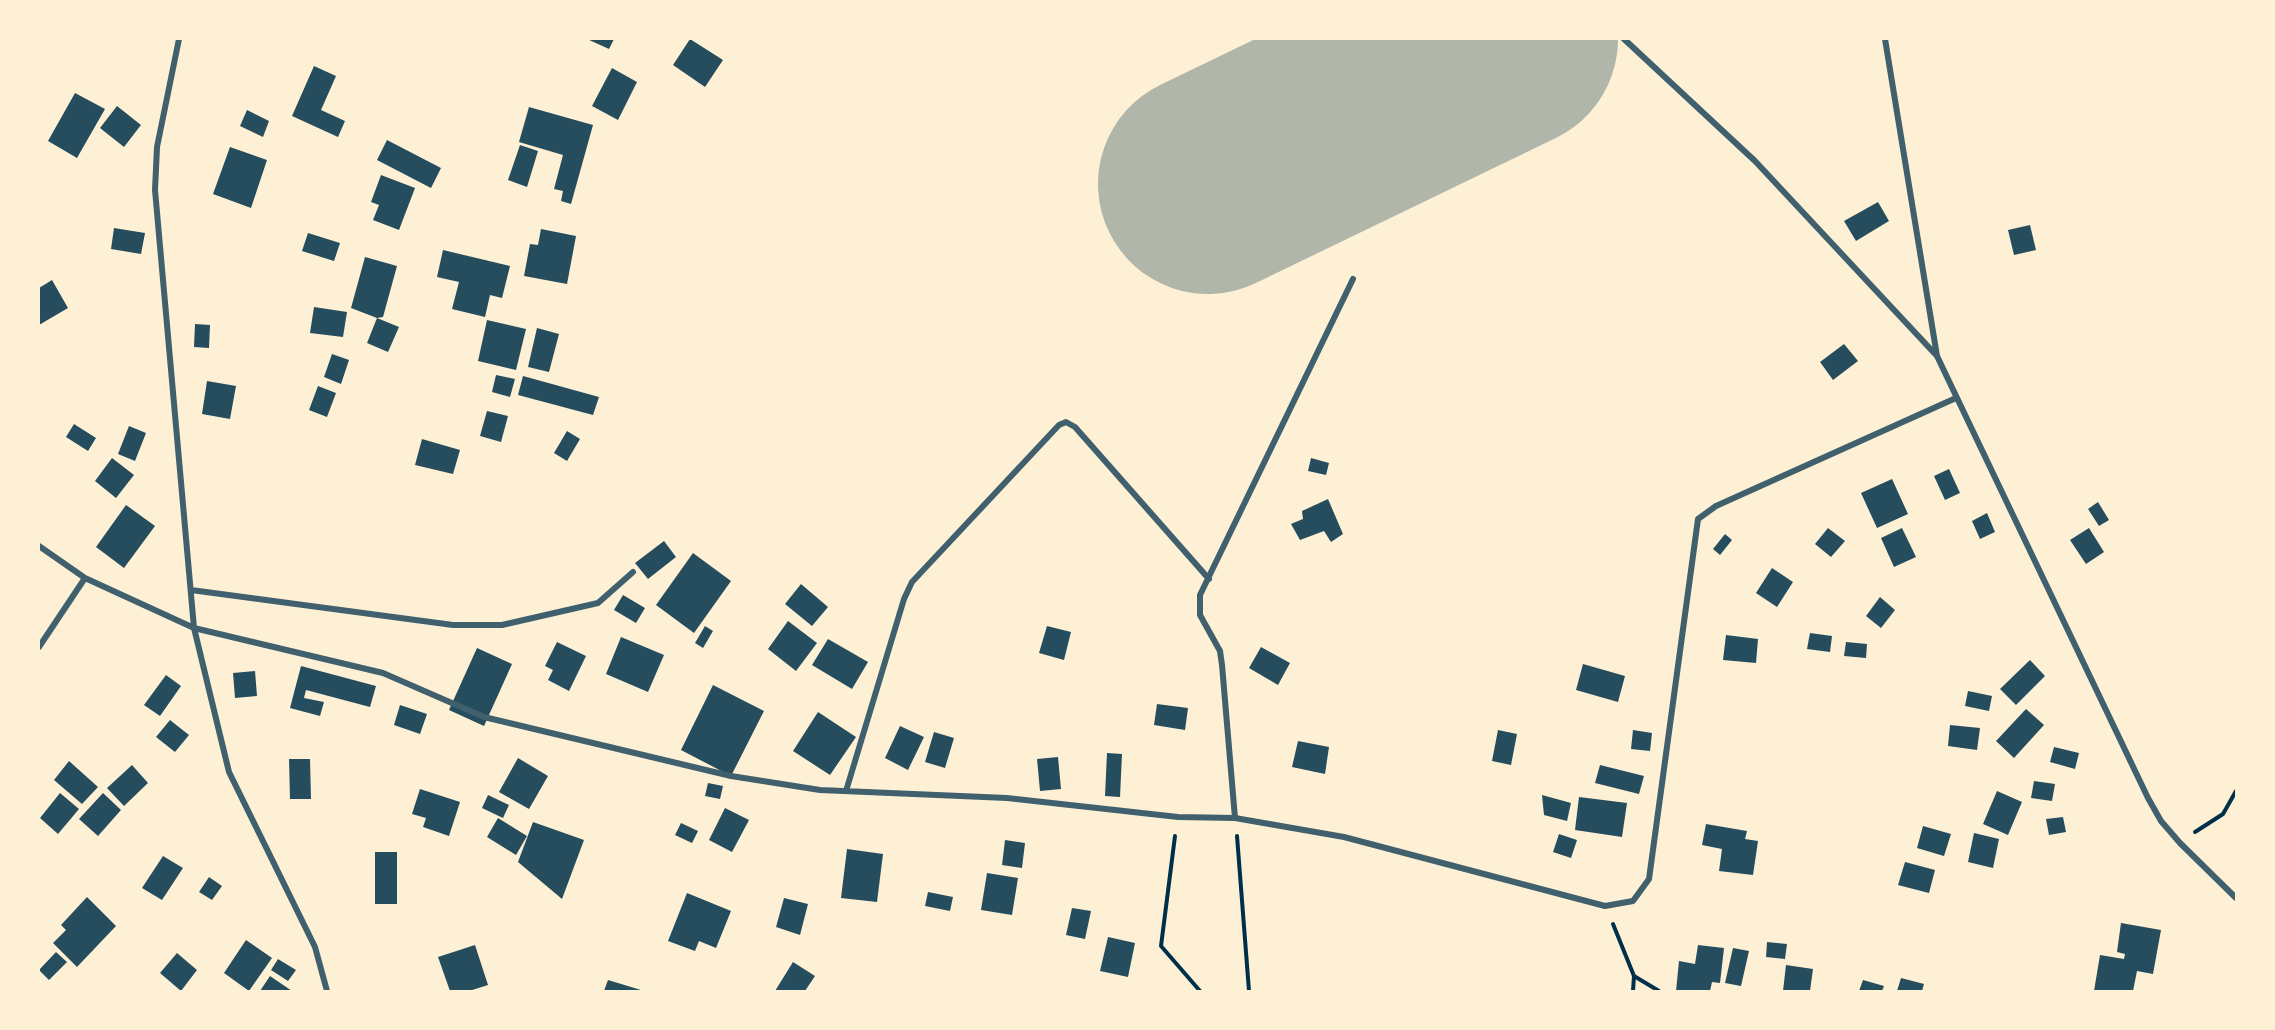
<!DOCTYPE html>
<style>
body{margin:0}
#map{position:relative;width:2275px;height:1030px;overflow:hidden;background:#fdf0d5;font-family:Helvetica,sans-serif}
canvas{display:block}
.frame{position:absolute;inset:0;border:40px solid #fdf0d5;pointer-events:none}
</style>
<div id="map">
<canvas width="2275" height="1030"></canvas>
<div class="frame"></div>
</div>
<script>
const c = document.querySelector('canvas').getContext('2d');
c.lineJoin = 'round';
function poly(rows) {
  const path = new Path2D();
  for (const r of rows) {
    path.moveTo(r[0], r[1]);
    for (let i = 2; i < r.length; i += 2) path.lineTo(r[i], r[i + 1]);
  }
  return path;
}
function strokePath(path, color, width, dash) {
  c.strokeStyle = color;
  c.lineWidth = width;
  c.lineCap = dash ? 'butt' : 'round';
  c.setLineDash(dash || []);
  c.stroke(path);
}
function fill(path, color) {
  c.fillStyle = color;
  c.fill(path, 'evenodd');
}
strokePath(poly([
 [1208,184,1508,39]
]), '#b1b6ab', 220);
fill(poly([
 [587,39,614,39,609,49],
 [690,39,723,60,705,87,673,65],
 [314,66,336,76,321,110,345,121,338,137,292,116],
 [612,68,637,82,618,120,592,106],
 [75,93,105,109,77,158,48,141],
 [117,106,141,125,124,147,100,128],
 [529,107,593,125,571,204,561,201,563,191,554,189,563,155,519,142],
 [247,110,269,121,263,137,240,126],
 [387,140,441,168,431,188,377,160],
 [520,145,538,151,527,187,508,180],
 [230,147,267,160,251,208,213,194],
 [381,175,415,188,399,230,373,220,379,205,371,202],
 [1878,202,1889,221,1856,241,1844,221],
 [2030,225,2036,250,2014,255,2008,230],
 [114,228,145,233,141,254,111,249],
 [541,229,576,236,567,284,524,276,530,244,538,245],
 [308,233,340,243,334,261,302,251],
 [443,250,510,266,502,298,490,295,485,317,452,309,459,282,437,277],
 [365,257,397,266,383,317,377,318,351,308],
 [52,280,68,308,39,325,39,288],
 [314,307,347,312,343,337,310,333],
 [377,318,399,327,388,352,367,343],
 [487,320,526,329,516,370,478,361],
 [195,324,210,325,209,348,194,347],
 [537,328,559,334,549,372,528,367],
 [1844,344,1858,361,1833,380,1820,362],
 [332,354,349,360,341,384,324,377],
 [496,375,515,379,510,397,492,392],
 [523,376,599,397,593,415,518,395],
 [207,381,236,386,230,419,202,414],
 [318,386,336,393,327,417,309,410],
 [487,411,508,416,501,442,480,436],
 [74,424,96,438,88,451,66,437],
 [129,426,146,433,135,461,118,454],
 [567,431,580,439,567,461,554,453],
 [422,439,460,450,453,474,415,465],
 [112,458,134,475,116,498,95,481],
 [1311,458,1329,463,1326,475,1308,471],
 [1949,469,1960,493,1945,500,1934,476],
 [1892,479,1908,514,1877,528,1861,493],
 [1328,499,1343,534,1331,542,1324,531,1300,540,1291,524,1303,519,1302,511],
 [2098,502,2109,520,2099,526,2088,509],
 [126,505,155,526,124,568,96,547],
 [1987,513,1995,532,1980,539,1972,521],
 [1828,528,1845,541,1831,557,1815,544],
 [1902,528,1916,557,1894,567,1881,538],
 [2089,528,2104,552,2086,564,2070,540],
 [1725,534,1732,540,1720,555,1713,549],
 [664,541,676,557,648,579,635,563],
 [693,553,731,581,694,633,656,605],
 [1772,568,1793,582,1777,607,1756,593],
 [801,584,828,607,812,626,785,604],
 [623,595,645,608,636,623,614,610],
 [1880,597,1895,610,1881,628,1866,616],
 [788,621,817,643,796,671,768,649],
 [705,626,713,631,703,648,695,643],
 [1047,626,1071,632,1064,660,1039,653],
 [1810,633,1832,636,1830,652,1807,649],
 [1726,635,1758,639,1756,663,1723,660],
 [621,637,664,655,648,692,606,674],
 [828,639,868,662,852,689,812,665],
 [557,642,586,656,569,691,548,680,553,670,545,666],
 [1846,642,1867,644,1866,658,1844,656],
 [1261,647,1290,663,1278,685,1249,668],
 [477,648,512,664,484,726,449,710],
 [2030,660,2045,676,2016,705,2000,689],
 [1583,664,1625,676,1618,702,1576,690],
 [301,666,376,686,370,707,306,690,304,698,324,702,320,716,290,708],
 [255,671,257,696,235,698,233,673],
 [166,675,181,686,160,716,144,705],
 [713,685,764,711,731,776,681,750],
 [1968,691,1992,696,1989,711,1965,706],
 [1157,704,1188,708,1185,730,1154,725],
 [400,705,427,714,420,734,394,725],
 [2026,709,2044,725,2014,758,1996,741],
 [818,712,856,737,830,775,793,751],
 [170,720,189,735,175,752,156,737],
 [1950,725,1980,728,1977,750,1948,746],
 [900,726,924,737,908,770,885,758],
 [1498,730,1517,734,1511,765,1492,761],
 [1633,730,1652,733,1650,751,1631,749],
 [934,732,954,738,945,768,925,762],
 [1298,741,1329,747,1325,774,1292,767],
 [2054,747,2079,753,2075,769,2050,762],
 [1107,753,1122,754,1120,797,1105,796],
 [1058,757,1061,789,1040,791,1037,759],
 [518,758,548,776,529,809,499,792],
 [289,759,310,759,311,799,290,799],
 [69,761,98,787,82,804,54,780],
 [132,765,148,783,124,806,107,788],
 [1600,765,1644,776,1639,794,1595,783],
 [2034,781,2055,784,2052,801,2031,798],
 [708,783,723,786,720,799,705,796],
 [420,789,460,802,449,836,423,827,426,818,412,814],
 [1997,791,2022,802,2008,835,1983,824],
 [60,793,79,809,58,834,40,818],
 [103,793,121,810,98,836,79,819],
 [488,795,509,805,503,818,482,808],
 [1542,795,1571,803,1567,821,1544,815],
 [1579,797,1627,803,1622,837,1575,830],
 [725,808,749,820,732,852,709,840],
 [2063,817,2066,832,2049,835,2046,819],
 [498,818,527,836,516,855,487,837],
 [533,822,584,840,562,899,518,862],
 [681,823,698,831,692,843,675,835],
 [1706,824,1747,831,1745,839,1758,841,1753,875,1719,871,1722,849,1702,845],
 [1923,826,1951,834,1944,856,1917,848],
 [1974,833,1999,839,1993,868,1968,862],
 [1559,834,1577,840,1571,858,1553,852],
 [1005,840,1025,843,1022,868,1002,865],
 [847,849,883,854,877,902,841,898],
 [375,852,397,852,397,904,375,904],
 [163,856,183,868,162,900,142,888],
 [1905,862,1935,870,1929,893,1898,885],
 [987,873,1018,878,1012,915,981,910],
 [209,877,222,886,212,900,199,892],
 [928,892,953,897,950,911,925,906],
 [687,893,731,911,716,948,699,941,695,951,668,941],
 [87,897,116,926,77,967,53,943,66,930,61,925],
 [784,898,808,904,800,935,776,927],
 [1072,908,1091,911,1085,939,1066,935],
 [2121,923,2161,930,2153,974,2137,971,2133,991,2094,991,2100,955,2124,959,2125,954,2117,952],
 [1108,937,1135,943,1128,977,1100,971],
 [246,940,272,958,249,991,224,973],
 [1767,942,1787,944,1785,959,1766,957],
 [475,945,488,985,469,991,450,991,438,957],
 [1698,945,1724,948,1720,983,1712,982,1710,991,1676,991,1679,961,1695,964],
 [1733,948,1749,951,1741,986,1725,983],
 [56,952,67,962,49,980,39,970],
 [177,953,197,970,181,991,160,973],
 [278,959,296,970,288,981,271,970],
 [793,962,815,976,805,991,775,991],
 [1786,965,1813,969,1810,991,1783,991],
 [270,976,292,991,260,991],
 [1901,978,1924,984,1922,991,1897,991],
 [608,980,641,990,641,991,604,991],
 [1863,980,1884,986,1882,991,1859,991]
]), '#264d5e');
strokePath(poly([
 [2195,832,2223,814,2236,791],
 [1175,836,1161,946,1200,991],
 [1237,836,1249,991],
 [1613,924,1634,976,1659,991],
 [1633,991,1634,976]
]), '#003049', 4);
strokePath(poly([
 [179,39,157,147,155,190,194,628,229,772,315,947,327,991],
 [1624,39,1755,161,1937,356],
 [1885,39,1937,356,2148,798,2161,821,2180,843,2236,898],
 [39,546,85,578,194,628,383,673,484,717,731,776,820,790,1007,798,1178,817,1235,818,1344,837,1605,906,1633,901,1649,879,1698,519,1716,506,1956,398],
 [191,590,453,625,502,625,598,603,633,572],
 [39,647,85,578],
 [846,791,904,599,912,582,1059,425,1066,422,1075,427,1209,579],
 [1235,818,1222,665,1220,651,1200,615,1200,595,1353,279]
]), '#3f606c', 6);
</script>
